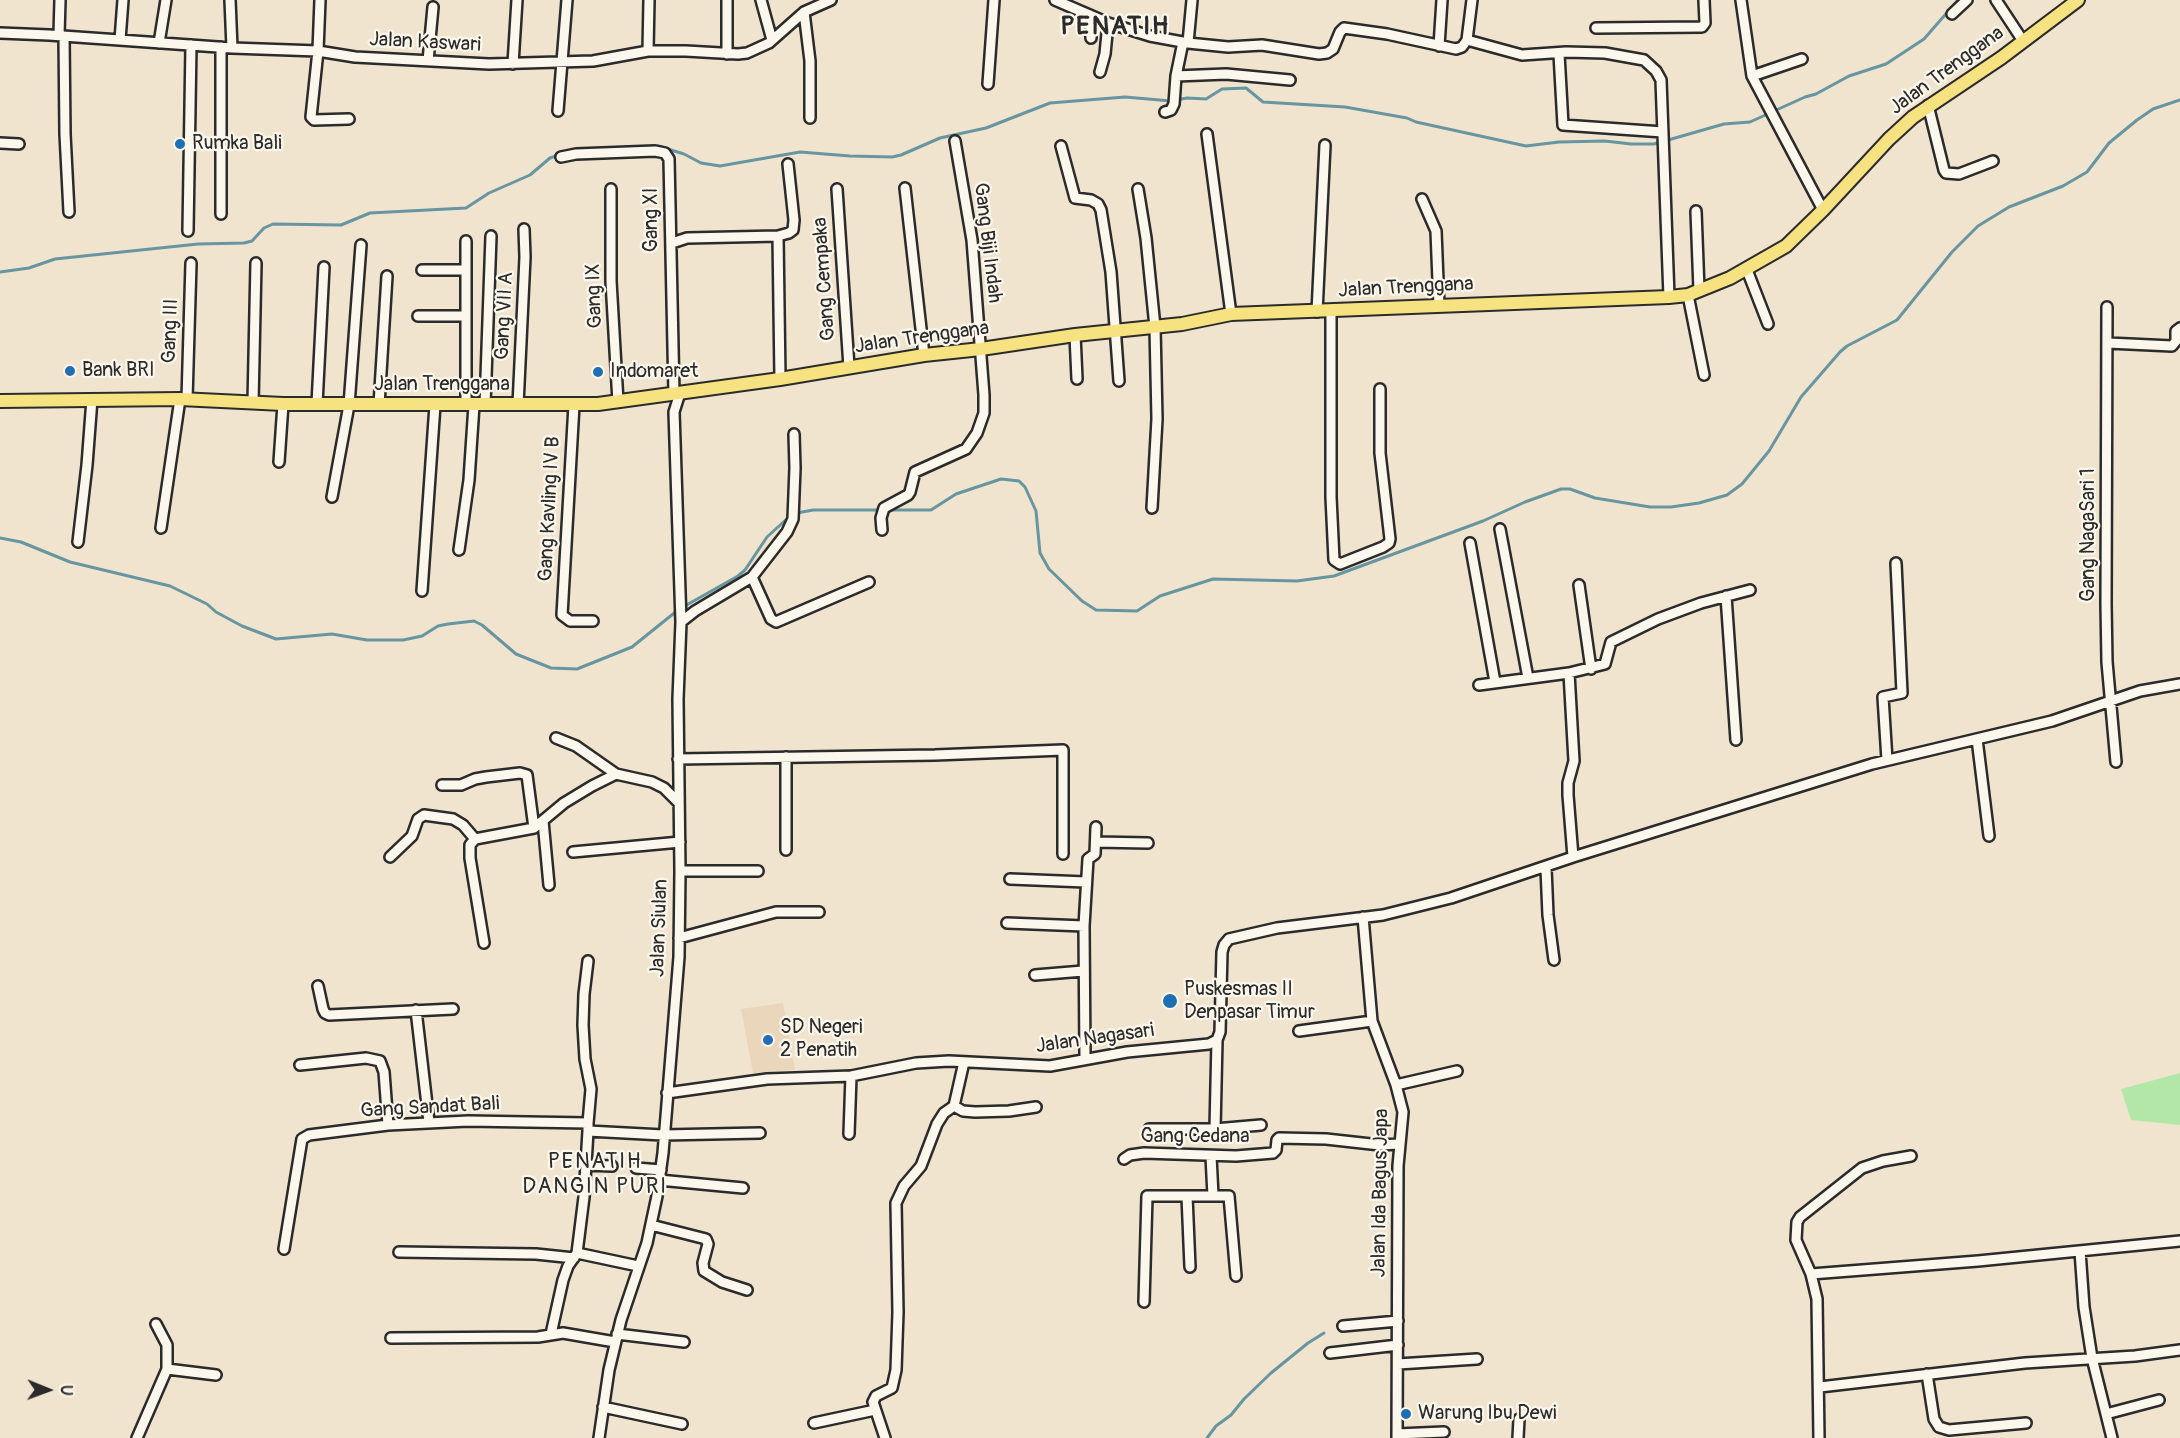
<!DOCTYPE html>
<style>
body{margin:0}
#map{position:relative;width:2180px;height:1438px;overflow:hidden;background:#f1e4cf;font-family:Pangolin,sans-serif}
canvas{display:block}
.north{position:absolute;left:18px;top:1360px;width:60px;height:60px;-webkit-text-stroke:4px #fbf7ec;paint-order:stroke;rotate:91deg;font-size:16px;font-weight:700;line-height:24px;text-align:center;color:#2b2b2b}
.north::after{content:'';display:block;margin:auto;width:21px;height:27px;background:#2b2b2b;clip-path:polygon(50% 0,100% 100%,50% 72%,0 100%)}
</style>
<div id="map">
<canvas width="2180" height="1438"></canvas>
<div class="north">U</div>
</div>
<script>
const c = document.querySelector('canvas').getContext('2d');
c.lineJoin = 'round';
function fill(path, color) {
  c.fillStyle = color;
  c.fill(path, 'evenodd');
}
function poly(rows) {
  const path = new Path2D();
  for (const r of rows) {
    path.moveTo(r[0], r[1]);
    for (let i = 2; i < r.length; i += 2) path.lineTo(r[i], r[i + 1]);
  }
  return path;
}
function strokePath(path, color, width, dash) {
  c.strokeStyle = color;
  c.lineWidth = width;
  c.lineCap = dash ? 'butt' : 'round';
  c.setLineDash(dash || []);
  c.stroke(path);
}
function drawText(font, color, halo, rows, align = 'center') {
  c.font = font + ' Pangolin,sans-serif';
  c.lineWidth = 4.5;
  c.setLineDash([]);
  c.textBaseline = 'middle';
  c.strokeStyle = halo;
  c.fillStyle = color;
  for (const [text, x, y, turn = 0] of rows) {
    c.save();
    c.translate(x, y);
    c.rotate((+turn || 0) * Math.PI / 180);
    c.textAlign = isNaN(turn) ? turn : align;
    if (halo) c.strokeText(text, 0, 0);
    c.fillText(text, 0, 0);
    c.restore();
  }
}
fill(poly([
 [783,1003,795,1070,753,1073,741,1009]
]), '#ead6bb');
fill(poly([
 [2180,1073,2180,1125,2131,1120,2121,1089]
]), '#b3e7a8');
strokePath(poly([
 [649,147,658,146,684,154,701,163,720,166,800,152,850,156,892,157,901,155,940,138,986,128,1050,103,1125,97,1171,101,1187,98,1206,99,1222,89,1246,88,1263,102,1345,107,1407,118,1416,122,1526,146,1559,142,1605,141,1631,144,1654,144,1724,124,1750,122,1805,97,1816,94,1849,76,1886,64,1924,39,1958,0],
 [0,272,29,268,55,259,198,244,244,243,252,241,264,228,273,224,341,225,370,213,466,208,489,193,530,175,550,158,559,155],
 [797,513,813,510,931,510,956,494,1001,479,1019,481,1025,487,1036,511,1040,553,1049,569,1082,601,1096,610,1137,611,1160,596,1213,579,1297,581,1334,576,1483,521,1525,502,1561,489,1570,489,1595,498,1650,507,1671,507,1699,503,1727,495,1742,484,1769,451,1801,397,1840,352,1847,346,1897,320,1952,252,1978,226,2009,207,2063,186,2087,172,2109,143,2137,120,2153,109,2180,100],
 [0,538,21,542,70,562,170,586,207,604,216,612,242,626,276,639,332,634,367,640,403,640,422,636,438,626,448,624,474,621,482,625,516,654,551,668,577,669,632,647,678,610],
 [683,607,738,576,745,570,767,537,790,516],
 [1207,1438,1216,1426,1231,1415,1244,1399,1271,1373,1308,1343,1324,1333]
]), '#6795a0', 3);
const minor = poly([
 [230,0,232,48],
 [320,0,318,51,311,117,314,120,349,119],
 [727,0,727,54],
 [761,0,772,40],
 [1055,0,1108,23,1150,36,1188,43,1228,47,1262,45,1319,54,1327,53,1333,49,1340,32,1344,28,1387,34,1456,49,1462,47,1467,40,1472,0],
 [1741,0,1752,76,1823,210],
 [1996,0,2023,41],
 [804,12,810,61,810,118],
 [1952,14,1967,0],
 [1090,15,1091,38],
 [1596,28,1702,27,1705,23,1704,0],
 [0,33,49,35,232,48,318,51,355,57,489,64,593,61,648,51,686,51,738,54,747,53,769,43,804,12,831,0],
 [59,35,60,0],
 [64,36,65,134,69,212],
 [120,40,123,0],
 [1467,40,1522,55,1566,52,1605,53,1644,60,1656,71,1661,80,1669,297],
 [159,43,166,0],
 [1188,43,1192,0],
 [1439,46,1442,0],
 [648,51,649,0],
 [1559,54,1563,125,1663,132],
 [428,61,433,7],
 [513,64,517,0],
 [1100,72,1105,54,1108,23],
 [1176,76,1226,74,1290,80],
 [1752,76,1802,59],
 [988,84,994,0],
 [1928,105,1944,170,1946,173,1959,174,1993,161],
 [558,111,567,0],
 [1165,112,1171,110,1174,104,1176,76,1183,42],
 [1207,134,1231,314],
 [0,143,19,144],
 [1061,146,1075,198,1091,200,1098,204,1101,210,1111,272,1119,381],
 [561,157,576,154,655,151,665,153,669,159,674,394],
 [905,188,924,355],
 [611,189,611,281,618,402],
 [837,189,849,367],
 [1138,189,1146,238,1155,327,1157,419,1152,508],
 [1422,199,1436,231,1439,306],
 [1696,211,1699,290],
 [221,214,221,47],
 [188,231,191,45],
 [778,236,780,379],
 [672,243,687,238,778,236,789,233,793,230,794,220,788,164],
 [422,270,466,270],
 [1747,270,1768,324],
 [1688,295,1704,375],
 [2107,307,2106,604,2107,662,2116,762],
 [1331,311,1331,497,1334,560,1340,564,1383,547,1389,543,1390,539,1380,453,1380,389],
 [1317,312,1325,145],
 [418,316,466,316],
 [1075,335,1077,379],
 [2108,343,2172,346,2176,341,2176,331,2180,328],
 [187,399,191,263],
 [253,403,256,263],
 [317,404,324,267],
 [379,405,387,276],
 [466,405,466,241],
 [485,405,491,236],
 [518,405,525,257,524,229],
 [574,405,562,615,570,621,593,621],
 [279,462,283,404],
 [332,497,349,405,361,245],
 [161,528,180,399],
 [1500,529,1528,678],
 [882,530,881,518,884,508,908,495,910,492,915,472,966,449,977,433,984,413,984,395,972,240,955,141],
 [78,542,87,465,92,399],
 [1470,543,1495,682],
 [459,550,469,480,474,405],
 [752,577,787,532,793,519,795,468,794,434],
 [1579,585,1591,669],
 [422,591,435,405],
 [1726,596,1736,740],
 [681,622,695,611,752,577,771,619,776,622,869,582],
 [1479,685,1569,673],
 [556,738,576,746,616,774],
 [1977,739,1989,836],
 [786,757,786,850],
 [678,759,935,755,1063,750,1063,854],
 [1887,760,1883,697,1902,693,1896,563],
 [442,785,461,785,475,779,486,777,520,773,527,775,534,828,564,803,592,786,616,774,652,782,664,788,678,802],
 [543,821,549,885],
 [475,839,470,845,470,858,484,943],
 [1096,842,1148,843],
 [573,852,680,842],
 [390,857,412,836,418,819,424,815,453,819,463,825,475,839,534,828],
 [1573,857,1568,795,1568,783,1574,761,1569,673,1605,664,1611,642,1658,619,1701,603,1750,590],
 [1546,868,1548,915,1554,960],
 [680,871,758,871],
 [1010,879,1086,882],
 [1363,917,1372,1021,1396,1085,1403,1112,1398,1166,1397,1438],
 [1007,923,1084,926],
 [679,938,776,912,819,912],
 [588,961,584,994,583,1025,585,1059,591,1089,588,1123],
 [1035,975,1083,971],
 [318,986,323,1009,325,1013,329,1015,453,1009],
 [416,1010,429,1122],
 [1299,1031,1372,1021],
 [1217,1040,1215,1129,1261,1125],
 [1085,1059,1084,926,1088,859,1095,854,1096,827],
 [964,1062,954,1106,963,1111,975,1112,1009,1111,1036,1107],
 [300,1065,366,1058,380,1061,384,1072,388,1125],
 [1396,1085,1457,1071],
 [667,1093,767,1079,851,1076,916,1063,949,1061,1050,1066,1127,1052,1209,1044,1217,1040,1220,1032,1222,952,1224,945,1229,939,1277,928,1383,915,1451,898,1573,857,1872,764,2052,721,2140,691,2180,684],
 [1149,1129,1215,1129],
 [849,1134,851,1076],
 [1211,1156,1213,1196],
 [1124,1159,1130,1155,1144,1153,1236,1156,1273,1153,1276,1150,1277,1140,1279,1138,1326,1139,1380,1145,1399,1144],
 [585,1165,612,1166],
 [636,1168,661,1170],
 [659,1180,743,1188],
 [1187,1196,1190,1267],
 [651,1225,706,1239,708,1244,703,1263,704,1271,722,1282,747,1290],
 [284,1249,302,1139,309,1135,388,1125,468,1121,588,1123,588,1131,663,1135,760,1133],
 [2080,1251,2084,1307,2092,1358,2106,1414,2159,1400],
 [399,1252,536,1254,574,1258],
 [577,1253,638,1266],
 [1811,1274,1978,1261,2180,1241],
 [1144,1302,1147,1196,1229,1196,1236,1276],
 [156,1324,167,1345,167,1369],
 [1343,1326,1398,1321],
 [551,1334,563,1280,568,1266,577,1253,584,1197,588,1131],
 [617,1334,684,1342],
 [391,1338,538,1337,563,1333,615,1342],
 [1330,1353,1398,1345],
 [1398,1364,1477,1359],
 [1927,1374,1934,1419,1939,1427,1949,1430,2026,1423],
 [1820,1387,2025,1363,2135,1356,2180,1350],
 [603,1407,682,1424],
 [2106,1414,2112,1438],
 [814,1423,875,1410],
 [1397,1434,1444,1432],
 [137,1438,167,1369,216,1375],
 [599,1438,609,1370,621,1320,647,1243,657,1196,663,1153,679,957,680,871,678,699,681,622,674,412,680,393],
 [885,1438,873,1402,876,1396,892,1388,896,1370,898,1312,896,1203,904,1186,921,1166,937,1124,944,1113,954,1106],
 [1518,1438,1519,1419],
 [1819,1438,1817,1299,1811,1274,1796,1240,1797,1222,1800,1217,1862,1168,1883,1161,1911,1156]
]);
const major = poly([
 [0,401,180,399,283,404,598,404,780,379,924,355,981,349,1075,335,1182,324,1231,314,1669,297,1688,295,1730,278,1786,246,1823,210,1889,139,1913,117,2001,58,2078,0]
]);
strokePath(minor, '#2b2b2b', 14);
strokePath(major, '#2b2b2b', 16);
strokePath(minor, '#fbf7ec', 9);
strokePath(major, '#f7e281', 12);
for (const [x, y, r, color] of [
 [180,144,6,"#1f6fb2"],
 [70,371,6,"#1f6fb2"],
 [598,372,6,"#1f6fb2"],
 [1170,1001,8,"#1f6fb2"],
 [768,1040,6,"#1f6fb2"],
 [1406,1414,6,"#1f6fb2"]
]) {
  const dot = new Path2D();
  dot.arc(x, y, r, 0, 2 * Math.PI);
  c.fillStyle = color;
  c.fill(dot);
  strokePath(dot, '#fbf7ec', 2);
}
drawText('20px', '#2b2b2b', '#fbf7ec', [
 ["Jalan Kaswari",425,43,3],
 ["Jalan Trenggana",1947,71,-36],
 ["Gang XI",652,220,-90],
 ["Gang Biji Indah",987,243,83],
 ["Gang Cempaka",825,279,-94],
 ["Jalan Trenggana",1406,288,-3],
 ["Gang IX",595,296,-92],
 ["Gang VII A",505,316,-87],
 ["Gang III",171,331,-88],
 ["Jalan Trenggana",922,338,-8],
 ["Jalan Trenggana",442,385],
 ["Gang Kavling IV B",550,509,-87],
 ["Gang NagaSari 1",2089,535,-90],
 ["Jalan Siulan",660,928,-88],
 ["Jalan Nagasari",1095,1039,-8],
 ["Gang Sandat Bali",430,1108,-3],
 ["Gang Cedana",1195,1137],
 ["Jalan Ida Bagus Japa",1381,1193,-89]
]);
drawText('20px', '#2b2b2b', '#fbf7ec', [
 ["Rumka Bali",192,144],
 ["Bank BRI",82,371],
 ["Indomaret",610,372],
 ["Puskesmas II",1184,990],
 ["Denpasar Timur",1184,1013],
 ["SD Negeri",780,1028],
 ["2 Penatih",780,1051],
 ["Warung Ibu Dewi",1418,1414]
], 'left');
c.letterSpacing = '1.5px';
drawText('22px', '#2b2b2b', '#fbf7ec', [
 ["PENATIH",595,1162],
 ["DANGIN PURI",595,1187]
]);
c.letterSpacing = '0px';
c.letterSpacing = '1.5px';
drawText('bold 26px', '#2b2b2b', '#fbf7ec', [
 ["PENATIH",1115,27]
]);
c.letterSpacing = '0px';
</script>
